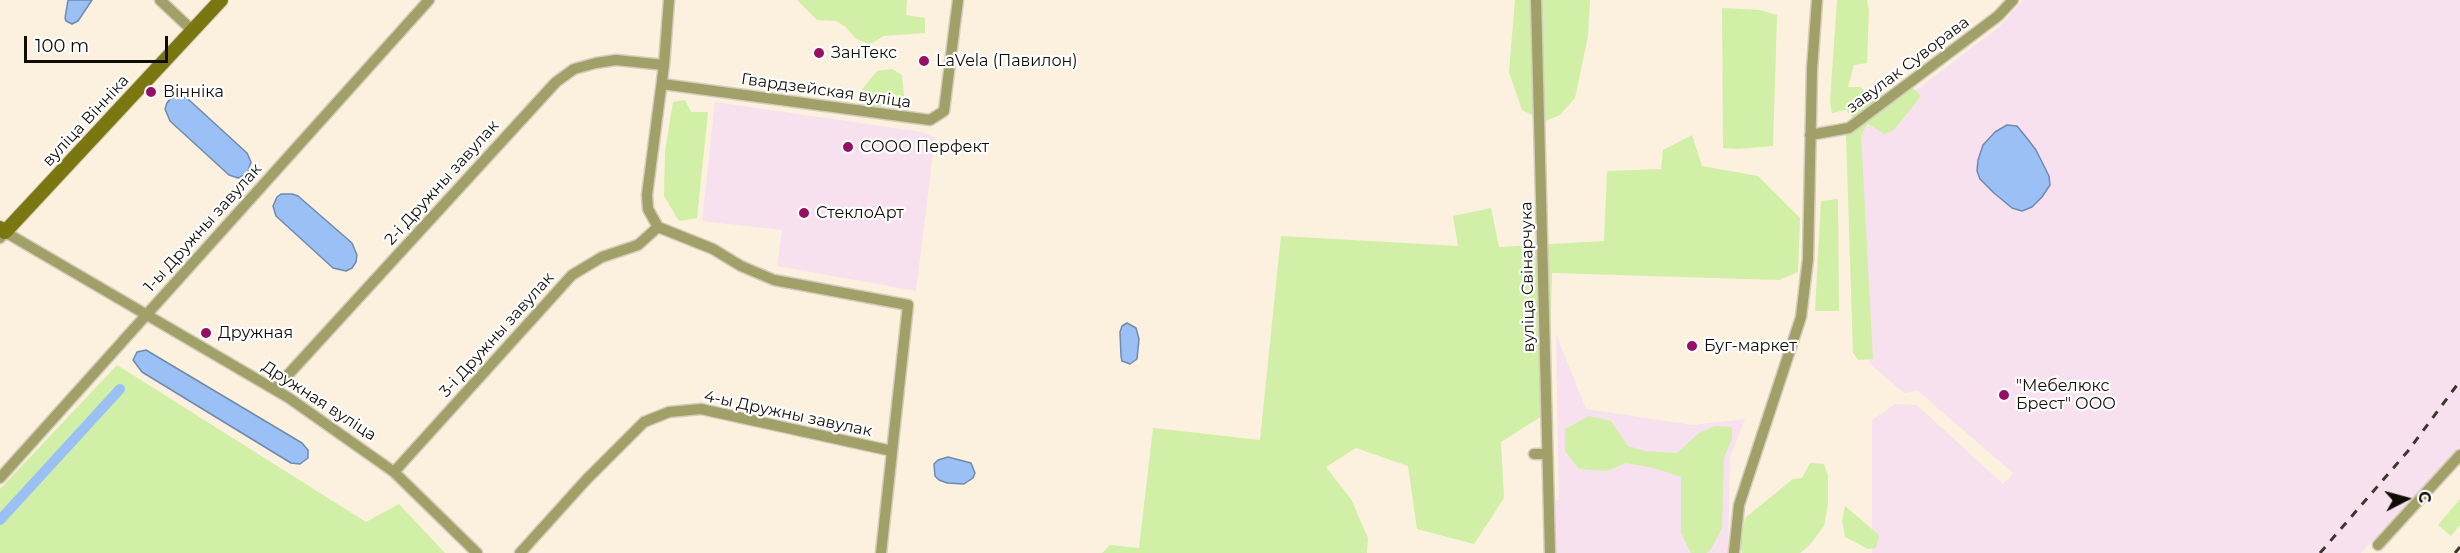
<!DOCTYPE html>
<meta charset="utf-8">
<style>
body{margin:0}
#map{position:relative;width:2460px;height:553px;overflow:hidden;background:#fbf1de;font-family:Montserrat,sans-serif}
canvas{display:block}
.north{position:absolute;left:2376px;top:469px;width:60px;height:60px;-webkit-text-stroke:4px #fff;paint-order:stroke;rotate:84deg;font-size:16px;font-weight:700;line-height:24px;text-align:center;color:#0f0c06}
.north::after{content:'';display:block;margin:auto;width:21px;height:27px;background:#0f0c06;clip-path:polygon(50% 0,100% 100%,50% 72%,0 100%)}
.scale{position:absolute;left:24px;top:36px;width:144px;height:27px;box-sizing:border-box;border:3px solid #0f0c06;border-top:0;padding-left:8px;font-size:18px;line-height:21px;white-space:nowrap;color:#0f0c06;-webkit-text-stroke:4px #fff;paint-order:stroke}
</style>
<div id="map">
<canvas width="2460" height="553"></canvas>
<div class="north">С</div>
<div class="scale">100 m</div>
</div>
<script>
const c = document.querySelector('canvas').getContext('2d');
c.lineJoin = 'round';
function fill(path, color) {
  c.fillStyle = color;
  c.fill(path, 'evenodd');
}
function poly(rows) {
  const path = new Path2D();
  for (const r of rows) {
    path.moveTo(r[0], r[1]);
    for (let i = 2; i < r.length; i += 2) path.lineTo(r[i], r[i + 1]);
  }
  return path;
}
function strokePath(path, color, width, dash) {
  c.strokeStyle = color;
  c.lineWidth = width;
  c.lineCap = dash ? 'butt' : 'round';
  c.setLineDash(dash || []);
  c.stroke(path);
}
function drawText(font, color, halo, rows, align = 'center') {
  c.font = font + ' Montserrat,sans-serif';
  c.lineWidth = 4.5;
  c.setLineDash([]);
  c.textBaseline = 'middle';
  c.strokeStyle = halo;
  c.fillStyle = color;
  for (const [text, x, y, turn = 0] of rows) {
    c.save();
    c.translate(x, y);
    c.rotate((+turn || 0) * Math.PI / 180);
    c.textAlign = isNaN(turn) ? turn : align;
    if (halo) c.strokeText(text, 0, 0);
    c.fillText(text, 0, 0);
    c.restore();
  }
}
fill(poly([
 [2023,0,2460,0,2460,447,2361,553,1872,553,1872,420,1895,404,1917,405,2003,484,2013,473,1918,391,1904,393,1869,363,1860,133,1999,27],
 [715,102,923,132,935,138,916,291,777,266,782,230,702,221],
 [1556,334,1586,409,1693,425,1745,419,1730,458,1728,553,1550,553,1548,502,1559,500]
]), '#f8e1ee');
fill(poly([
 [797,0,907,0,906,15,925,18,925,33,884,36,870,44,856,39,846,27,836,21,817,20],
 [1515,0,1590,0,1588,36,1575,98,1560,115,1545,121,1522,110,1509,72],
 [1837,0,1867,0,1869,11,1867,63,1854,65,1848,87,1860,87,1875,99,1889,103,1911,86,1921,96,1894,130,1884,134,1868,124,1861,135,1873,359,1858,360,1853,353,1846,135,1853,118,1846,110,1832,113,1830,102],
 [1722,8,1760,10,1777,15,1773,146,1738,149,1723,148],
 [892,69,902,75,904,96,896,105,870,108,859,93,877,71],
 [685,100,691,112,708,112,697,218,679,221,664,196,665,151,673,102],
 [1692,135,1702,166,1758,176,1800,218,1798,272,1779,280,1552,273,1550,355,1542,416,1501,442,1504,498,1474,544,1417,529,1408,466,1356,448,1326,467,1351,499,1368,538,1367,553,1102,553,1110,545,1139,548,1153,428,1260,440,1281,236,1458,246,1453,216,1491,208,1499,247,1604,241,1607,171,1661,169,1663,150],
 [1838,199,1839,311,1815,311,1821,201],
 [117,365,366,522,399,504,445,553,0,553,0,489],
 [1589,416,1611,421,1628,446,1645,451,1677,453,1699,433,1715,426,1732,427,1732,438,1724,458,1722,528,1710,551,1706,553,1691,553,1681,533,1681,477,1654,468,1626,463,1607,471,1579,469,1565,451,1565,429],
 [1810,463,1824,464,1828,476,1828,504,1824,526,1809,546,1800,553,1742,553,1740,543,1745,518,1793,479,1802,478],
 [2460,499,2460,525,2451,536,2438,525],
 [1845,506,1879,535,1876,548,1868,549,1845,537,1842,520]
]), '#d1efa6');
const water = poly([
 [68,0,92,0,78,21,72,24,66,21,65,18,68,0],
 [179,95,188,99,247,153,251,162,247,174,238,178,229,175,170,121,165,109,167,103,170,99,179,95],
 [2007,125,2017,126,2026,137,2036,150,2049,176,2050,185,2042,197,2032,207,2022,211,2012,208,1994,193,1980,179,1977,171,1978,160,1983,145,1995,132,2007,125],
 [281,194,292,194,298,196,352,243,357,255,356,262,352,268,346,271,333,268,276,216,273,206,277,197,281,194],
 [1127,323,1136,328,1139,339,1137,359,1130,364,1122,361,1121,356,1120,332,1122,326,1127,323],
 [146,350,302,443,308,450,308,458,300,464,291,463,142,372,133,360,137,352,146,350],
 [948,457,971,463,975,473,973,478,964,484,947,483,939,480,935,476,934,464,938,460,948,457]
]);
fill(water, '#9ac0f5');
strokePath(water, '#708aad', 1.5);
strokePath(poly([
 [0,520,120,389]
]), '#9ac0f5', 10);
const street = poly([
 [160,0,193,31],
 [1536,0,1550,553],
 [662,84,930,120,944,111,958,0],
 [1810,135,1849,128,1998,16,2013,0],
 [658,227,648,209,647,195,664,65,669,0],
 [0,238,5,232,289,398,394,472,477,553],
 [275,389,556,82,574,69,596,63,616,60,664,65],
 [1534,454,1547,454],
 [394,472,572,275,602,257,638,245,658,227,713,249,741,266,774,280,908,305,881,553],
 [0,478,429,0],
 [2378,545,2460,455],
 [520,553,586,480,644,422,669,412,701,409,892,451],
 [1734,553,1739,505,1801,317,1808,259,1812,69,1817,0]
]);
const secondary = poly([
 [0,228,5,232,221,0]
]);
strokePath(street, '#d5ccbb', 13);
strokePath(secondary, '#d5ccbb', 16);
strokePath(street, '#a1a068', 10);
strokePath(secondary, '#7a7711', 14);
strokePath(poly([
 [2320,553,2408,451,2460,381],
 [2455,553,2460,547]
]), '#3b372e', 3, [8, 8]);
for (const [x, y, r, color] of [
 [819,53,6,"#960f66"],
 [924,61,6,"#960f66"],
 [151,92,6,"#960f66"],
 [848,147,6,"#960f66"],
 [804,213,6,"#960f66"],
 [206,333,6,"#960f66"],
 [1692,346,6,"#960f66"],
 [2004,395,6,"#960f66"]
]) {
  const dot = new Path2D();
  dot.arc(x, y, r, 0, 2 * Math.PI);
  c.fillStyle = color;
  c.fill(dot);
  strokePath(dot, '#fff', 2);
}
drawText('16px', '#0f0c06', '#fff', [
 ["ЗанТекс",831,53],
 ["LaVela (Павилон)",936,61],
 ["Вінніка",163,92],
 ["СООО Перфект",860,147],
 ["СтеклоАрт",816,213],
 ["Дружная",218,333],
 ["Буг-маркет",1704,346],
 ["\"Мебелюкс",2016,386],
 ["Брест\" ООО",2016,404]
], 'left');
drawText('16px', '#0f0c06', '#fff', [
 ["завулак Суворава",1908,65,-37],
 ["Гвардзейская вуліца",826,91,8],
 ["вуліца Вінніка",86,121,-47],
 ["2-і Дружны завулак",442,183,-48],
 ["1-ы Дружны завулак",203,228,-48],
 ["вуліца Свінарчука",1528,277,-91],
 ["3-і Дружны завулак",497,335,-48],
 ["Дружная вуліца",319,401,33],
 ["4-ы Дружны завулак",788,414,12]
]);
</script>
